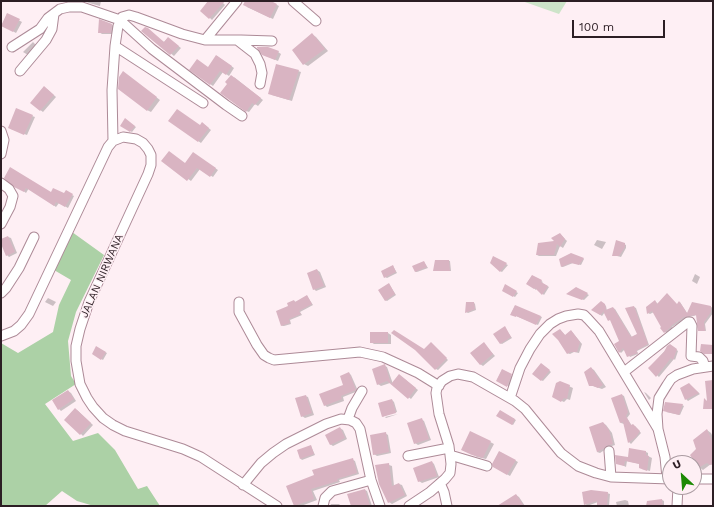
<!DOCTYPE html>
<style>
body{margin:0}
#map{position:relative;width:714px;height:507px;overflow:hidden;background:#feeff4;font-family:"Work Sans",sans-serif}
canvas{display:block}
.frame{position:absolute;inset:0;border:2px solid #2c1e24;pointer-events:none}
.north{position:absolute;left:662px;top:455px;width:40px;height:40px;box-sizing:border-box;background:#feeff4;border:1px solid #aa9ba1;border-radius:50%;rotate:334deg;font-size:11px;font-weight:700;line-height:16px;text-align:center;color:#2c1e24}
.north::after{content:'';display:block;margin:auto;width:14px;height:18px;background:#1c8904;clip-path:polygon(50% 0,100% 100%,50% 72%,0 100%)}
.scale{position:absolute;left:572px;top:20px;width:93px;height:18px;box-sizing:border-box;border:2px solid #2c1e24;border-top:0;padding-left:5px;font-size:12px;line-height:14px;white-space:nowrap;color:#2c1e24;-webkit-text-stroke:3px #feeff4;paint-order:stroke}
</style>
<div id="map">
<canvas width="714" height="507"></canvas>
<div class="frame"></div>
<div class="north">U</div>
<div class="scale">100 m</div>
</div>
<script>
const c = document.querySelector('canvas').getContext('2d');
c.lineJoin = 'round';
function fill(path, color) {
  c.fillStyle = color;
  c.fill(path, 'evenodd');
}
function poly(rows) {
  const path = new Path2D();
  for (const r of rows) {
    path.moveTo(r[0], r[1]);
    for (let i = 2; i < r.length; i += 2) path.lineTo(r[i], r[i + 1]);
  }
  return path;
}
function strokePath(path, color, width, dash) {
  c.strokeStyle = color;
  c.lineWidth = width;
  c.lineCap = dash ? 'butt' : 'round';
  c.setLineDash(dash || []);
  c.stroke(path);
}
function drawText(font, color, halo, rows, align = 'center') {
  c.font = font + ' "Work Sans",sans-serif';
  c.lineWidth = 3;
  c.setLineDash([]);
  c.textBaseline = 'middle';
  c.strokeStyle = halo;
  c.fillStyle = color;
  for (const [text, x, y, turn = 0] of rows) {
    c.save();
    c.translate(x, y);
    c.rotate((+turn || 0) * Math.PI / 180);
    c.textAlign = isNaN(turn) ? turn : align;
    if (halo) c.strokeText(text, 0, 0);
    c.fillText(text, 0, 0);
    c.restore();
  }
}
fill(poly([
 [522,1,567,1,559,14]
]), '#cde4c9');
fill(poly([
 [72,232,104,255,76,312,68,341,71,376,76,384,45,404,73,441,98,433,115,450,138,489,147,486,160,506,94,506,77,501,62,491,45,506,1,506,1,343,18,353,53,332,59,305,71,280,54,270]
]), '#acd1a6');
fill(poly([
 [82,1,101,1,100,6],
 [209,1,221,1,225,5,212,20,210,18],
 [246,1,269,1,279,6,273,19,247,7],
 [7,14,22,22,16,33,2,25],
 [112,25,115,26,113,34,102,34,99,32],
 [143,31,164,42,168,38,181,48,174,56],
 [313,35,316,37,328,51,308,66,304,64,293,50],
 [33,42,36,45,28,55,23,52],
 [278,52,281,54,278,61,266,56],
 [217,56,234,68,229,76,223,72,213,86,210,84,209,68],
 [298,71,301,72,292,101,272,95],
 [127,75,160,100,151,112,147,110],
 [234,77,263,100,258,106,255,104,249,112,246,111],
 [47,89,56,97,43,112,31,103],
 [32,116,35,117,27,135,11,129],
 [125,120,136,127,132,132,121,125],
 [170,121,200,126,205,125,211,130,201,143],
 [196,155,218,170,213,177,200,169,191,181,163,161,185,164],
 [5,177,51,193,64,195,66,192,74,196,68,208,59,203,56,207,29,188,26,193],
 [560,234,567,241,563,248,560,246,556,256,539,256,537,255,556,242],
 [8,237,11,238,17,253,9,257,7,255,1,242,1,240],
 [597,240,606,242,602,249,594,245],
 [624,244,626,245,626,248,621,257,613,255],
 [571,254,584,259,581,265,573,263,563,267,562,267,561,260],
 [493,258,508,265,502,272,500,271],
 [449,261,450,261,451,271,434,271],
 [424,262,428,268,417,272,415,272],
 [393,266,397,273,387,278,385,277],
 [317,270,320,272,326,287,316,291,314,289],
 [695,274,700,277,697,284,692,281],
 [532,276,543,282,542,283,549,287,544,295,537,288,536,290,527,283],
 [389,284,396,295,387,301,385,300],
 [505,286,518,293,515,297,503,290],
 [576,288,589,295,584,300,568,294],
 [307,296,313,305,300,312,302,315,290,320,291,324,284,326,282,326,290,307,294,301,296,302],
 [48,298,56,302,53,306,45,302],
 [655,301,658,304,678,305,680,302,687,313,711,307,713,308,713,313,705,324,706,331,699,330,697,315,686,318,672,327,673,329,667,333,665,332,654,312,650,314,648,313],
 [474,303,475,304,476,310,468,313,466,312],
 [603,303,606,306,607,311,613,308,615,309,632,337,638,334,626,309,634,307,636,308,649,345,637,351,638,354,630,357,625,349,621,353,620,352,620,341,612,320,608,320,605,312,602,316,593,310],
 [515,306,542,317,538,325,511,314],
 [505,328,512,338,502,344,500,343],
 [560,330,566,336,571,331,573,333,582,344,579,353,574,352,570,354,567,353],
 [371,333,388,333,391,335,391,344,374,344,371,342],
 [484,344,495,356,483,366,480,364],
 [433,345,448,360,438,370,436,369,424,350],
 [670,345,678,351,675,360,674,359,659,377,649,368],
 [97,348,107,353,103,360,93,354],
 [543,365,551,372,543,381,541,380],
 [385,366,387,367,393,384,402,377,418,390,411,399,390,383,381,386,378,384],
 [591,368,594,370,606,387,602,389,590,385],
 [502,370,514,377,510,387,497,380],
 [349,373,351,375,358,391,343,397,344,401,327,407,325,405,345,386],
 [560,382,573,388,570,400,567,399,564,402,553,397],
 [689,384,700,394,688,401,686,399],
 [68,391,71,393,76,401,61,411,59,409],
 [644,392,646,393,651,398,649,400],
 [622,395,624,396,630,414,627,418,632,426,635,426,641,433,631,444,629,442,624,424,621,423,612,399],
 [305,396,308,397,314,415,305,418,302,416],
 [392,400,394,402,397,412,384,416,384,417,383,416],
 [682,405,684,406,680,415,666,412],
 [77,410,93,425,83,436,81,434],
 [500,411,516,420,513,425,498,416],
 [398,414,386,418,385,417],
 [421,419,424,421,431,440,418,445,415,443],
 [603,423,606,425,612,433,615,445,609,447,600,453,597,452],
 [340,428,343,430,347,439,333,446,330,444],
 [707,430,711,433,713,437,713,466,711,464,703,470,699,467,691,455,698,449],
 [471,432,494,444,486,459,477,457,462,449],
 [385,433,388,435,391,453,377,456,374,454],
 [311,446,315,455,302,460,301,459,298,451],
 [500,452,518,462,510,476,494,467],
 [646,452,648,453,648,456,652,458,650,471,642,469,640,464,627,461,626,467,620,464,629,458],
 [353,460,355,461,359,474,339,480,340,482,313,491,317,500,301,506,295,506,287,487],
 [432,462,434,464,439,477,422,483,419,481],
 [389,465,392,466,394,486,399,484,402,485,407,496,392,504,389,502],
 [365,490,367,491,372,506,352,506],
 [607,493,610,494,609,506,598,506,598,502,587,506,585,505],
 [516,495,519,497,525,506,503,506],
 [625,500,628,501,629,506,617,506,616,502],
 [662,500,664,501,664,506,647,506,648,502],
 [331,504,339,504,341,506,330,506]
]), '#0003');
fill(poly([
 [208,1,225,1,209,19,200,11],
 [245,1,271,1,277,4,270,18,243,5],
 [7,13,20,19,13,32,1,26],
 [99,19,112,24,111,33,98,33],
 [145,27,148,28,164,42,168,37,179,46,170,55,141,31],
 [312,33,325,49,303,65,292,50],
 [257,47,268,47,279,51,275,60,262,55,257,48],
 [216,55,232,66,226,75,220,71,210,85,189,70,197,59,208,67],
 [276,64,299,70,289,100,268,94],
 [123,71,157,97,147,111,118,89,119,77],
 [231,75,261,98,255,105,252,103,246,112,220,93,227,84,225,82],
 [44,86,54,95,40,111,30,103],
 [16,108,33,115,24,135,8,128],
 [177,109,200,125,202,122,209,128,198,142,168,121],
 [125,118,135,126,130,132,120,126],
 [169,151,185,163,193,152,216,168,210,177,197,168,187,181,161,161],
 [10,167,51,192,53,188,64,193,66,190,73,194,65,207,56,202,54,206,26,188,24,192,14,187,4,178],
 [560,233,565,239,560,247,557,244,554,255,536,255,538,243,554,241,551,238],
 [8,236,15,252,6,256,1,244,1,239],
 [616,240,625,243,625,247,619,256,612,256],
 [571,253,584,258,579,265,571,263,561,267,559,259],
 [493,256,507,263,500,272,490,263],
 [435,260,449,260,450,271,433,271],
 [424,261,427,267,415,272,412,266],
 [393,265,396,272,384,278,381,271],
 [317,269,324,286,313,290,307,273],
 [532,275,542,280,541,282,548,286,542,295,535,288,534,289,526,284],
 [389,283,395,294,385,301,378,290],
 [505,284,517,291,513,297,502,291],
 [576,287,588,293,582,300,566,294],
 [667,293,677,304,679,301,687,313,692,302,711,306,711,312,704,322,705,331,698,331,696,315,684,317,671,326,671,327,664,333,660,328,661,327,652,311,647,314,646,307,655,300,657,304],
 [307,295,312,304,299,311,301,314,289,319,290,323,281,326,276,311,288,306,287,303,294,300,295,302],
 [601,301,605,304,606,309,600,315,591,310],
 [466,302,474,302,475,309,465,313],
 [515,305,541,316,536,325,516,316,516,317,510,315],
 [634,306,648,344,636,351,638,353,627,357,623,348,619,353,614,344,619,341,610,320,608,321,603,311,613,307,631,337,637,334,625,308],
 [505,326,511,337,500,344,493,334],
 [560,329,565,335,571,330,580,342,577,352,571,352,567,354,558,340,552,334],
 [394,330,424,349,431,342,447,358,435,370,415,350,391,333],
 [370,332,388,332,388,343,370,343],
 [484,342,493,354,480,365,470,353],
 [670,344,677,349,673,360,671,358,656,377,648,368,664,352,667,346],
 [701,344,713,345,713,354,704,354,700,351],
 [96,346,106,352,101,360,92,354],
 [541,363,550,370,541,381,532,374],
 [385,364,391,384,399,374,416,388,408,399,387,381,377,385,372,369],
 [591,367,603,385,598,388,593,386,589,386,584,372],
 [502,369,512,374,507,387,496,381],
 [349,372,356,390,341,396,342,399,324,406,319,394,343,385,340,376],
 [713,380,713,409,703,409,704,398,707,401,705,381],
 [560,381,570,385,567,399,564,398,561,402,552,397,556,383],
 [689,383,699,393,685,400,680,388],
 [68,390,74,399,58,410,52,400],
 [622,394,628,412,626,416,631,425,633,424,640,431,636,437,628,443,623,422,620,423,611,398],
 [306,395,312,413,301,417,295,398],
 [392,399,396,413,382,417,378,403],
 [665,402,683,404,679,415,663,411],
 [75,408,91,423,80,435,64,420],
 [500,410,515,419,512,425,496,416],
 [422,418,429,439,414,444,407,423],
 [603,422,609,430,613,444,606,446,603,449,597,452,589,427],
 [340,427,345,438,330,445,325,435],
 [707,429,713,443,713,464,710,465,707,463,698,468,690,455,696,449,693,440],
 [470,431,491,441,483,458,472,455,461,450],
 [386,432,389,452,373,455,370,435],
 [311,445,314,454,300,459,297,450],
 [629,448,646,451,646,455,649,456,647,471,639,468,639,464,625,461,624,466,616,464,615,455,628,457],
 [499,451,516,460,507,475,493,467,492,464],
 [353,458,357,473,337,479,338,481,311,489,314,499,294,506,286,486,314,475,312,470],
 [432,461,437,476,418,482,413,468],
 [389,463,392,486,399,483,405,495,388,503,379,484,375,465],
 [365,489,370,506,351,506,347,494],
 [591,490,608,492,607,506,597,506,597,501,584,505,582,492],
 [516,494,524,506,497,506],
 [662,499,663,506,646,506,647,501]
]), '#d9b4c2');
const minor = poly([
 [293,1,316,21],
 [205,40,237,1],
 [237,40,255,54,260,64,262,73,260,84],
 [115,46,203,103],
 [12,47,40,29,48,18,60,9,69,7,82,7,120,20,152,49,226,105,242,116],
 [20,71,46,40,52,29,54,14],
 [1,131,4,140,1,154],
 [113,141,112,90,115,46,118,26,122,17,129,15,136,17,182,34,205,40,241,40,272,41],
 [1,183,9,189,13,196,10,207,1,224],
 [1,293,6,288,19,268,34,237],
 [239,302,239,312,257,345,264,355,269,358,274,360,360,352,383,357,418,373,439,386],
 [1,336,14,331,21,325,29,314,108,147,113,141,123,137,136,139,143,143,148,149,151,155,151,165,148,174,89,302,80,329,76,346,76,361,80,384,87,398,93,407,103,418,113,425,125,431,183,449,201,457,277,506],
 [624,372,688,322,690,322,692,326,691,356,699,357,703,361,705,367],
 [510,398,520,368,530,349,540,334,550,324,558,319,566,316,578,314,584,315,588,319,599,331,658,429],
 [348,419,352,408,362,391],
 [609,451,611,477],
 [450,455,487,466],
 [408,456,449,448],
 [667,478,665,457,658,429,657,414,659,398,667,385,671,379,677,375,693,369,713,366],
 [694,479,713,479],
 [440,483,444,492,447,506],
 [243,485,261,463,273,453,286,444,326,424,341,419,350,420,356,423,360,429,371,480,380,506],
 [323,506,325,498,332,491,371,480],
 [409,506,430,492,445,479,450,473,451,464,449,446,439,414,436,393,437,388,442,381,450,376,458,374,473,377,515,401,525,409,561,453,578,466,596,473,611,477,670,479],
 [677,506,678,487]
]);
strokePath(minor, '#ad8a97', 11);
strokePath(minor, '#fff', 9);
drawText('11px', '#2c1e24', '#feeff4', [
 ["JALAN NIRWANA",102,276,-66]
]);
</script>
